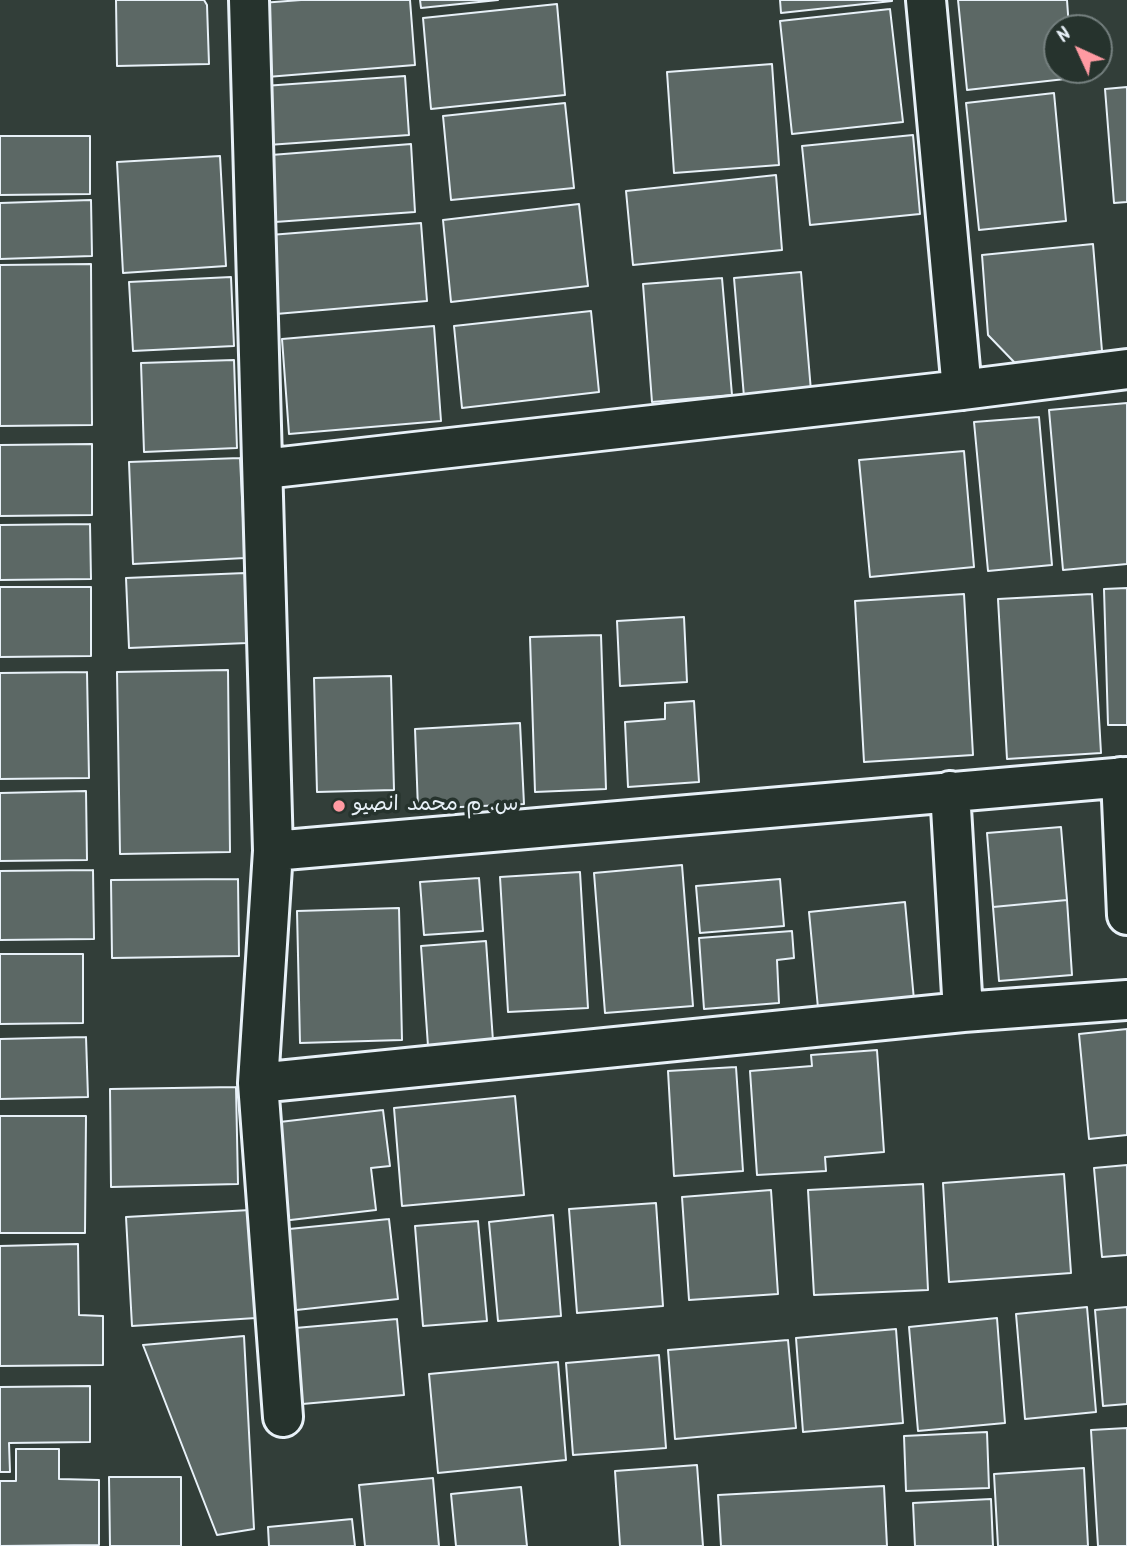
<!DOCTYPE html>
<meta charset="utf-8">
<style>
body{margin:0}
#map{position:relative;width:1127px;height:1546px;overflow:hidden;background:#323e39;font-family:Kalam,sans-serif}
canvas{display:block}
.north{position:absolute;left:1043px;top:14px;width:70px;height:70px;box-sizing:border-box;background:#26332d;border:2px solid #747f7e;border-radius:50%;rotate:315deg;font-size:19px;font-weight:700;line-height:28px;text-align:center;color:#e8f1f8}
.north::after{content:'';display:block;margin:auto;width:24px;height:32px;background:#ff9aa2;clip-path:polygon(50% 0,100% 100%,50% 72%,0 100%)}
</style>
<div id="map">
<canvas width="1127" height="1546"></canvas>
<div class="north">N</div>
</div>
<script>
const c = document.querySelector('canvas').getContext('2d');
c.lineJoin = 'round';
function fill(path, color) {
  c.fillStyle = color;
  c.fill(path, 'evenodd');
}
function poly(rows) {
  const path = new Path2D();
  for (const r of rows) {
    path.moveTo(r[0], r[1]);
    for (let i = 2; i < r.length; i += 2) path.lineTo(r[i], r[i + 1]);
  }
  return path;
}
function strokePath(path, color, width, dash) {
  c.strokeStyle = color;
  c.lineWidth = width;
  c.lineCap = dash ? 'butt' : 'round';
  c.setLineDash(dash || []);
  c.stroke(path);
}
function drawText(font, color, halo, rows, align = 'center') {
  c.font = font + ' Kalam,"Playpen Sans Arabic",sans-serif';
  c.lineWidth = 7;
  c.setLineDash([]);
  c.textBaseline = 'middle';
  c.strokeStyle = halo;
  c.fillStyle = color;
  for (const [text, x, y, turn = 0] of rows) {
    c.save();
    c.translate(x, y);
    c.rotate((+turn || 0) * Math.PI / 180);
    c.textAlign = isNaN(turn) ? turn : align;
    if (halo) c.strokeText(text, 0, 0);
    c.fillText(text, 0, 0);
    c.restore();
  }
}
const building = poly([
 [116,0,204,0,207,5,209,64,117,66,116,0],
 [301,0,410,0,415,65,267,77,261,3,301,0],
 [420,0,498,0,421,8,420,0],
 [780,0,892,0,892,1,781,13,780,0],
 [958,0,1067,0,1069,28,1057,28,1057,70,1074,70,1074,78,967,90,958,0],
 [557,4,565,95,431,109,423,18,557,4],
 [890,9,903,122,792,134,780,21,890,9],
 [772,64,779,165,674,173,667,72,772,64],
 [405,76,409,135,268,145,264,86,405,76],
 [1127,87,1127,202,1114,203,1105,89,1127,87],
 [1054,93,1066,221,979,230,966,103,1054,93],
 [565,103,574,188,451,200,443,116,565,103],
 [913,135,920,214,810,225,802,146,913,135],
 [0,136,90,136,90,194,0,195,0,136],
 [411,144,415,212,275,222,271,155,411,144],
 [220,156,226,266,123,273,117,162,220,156],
 [776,175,782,250,633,265,626,191,776,175],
 [91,200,92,256,0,259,0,203,91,200],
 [579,204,588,286,451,302,443,220,579,204],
 [421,223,427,301,276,314,270,235,421,223],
 [1093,244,1102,351,1015,363,988,335,982,255,1093,244],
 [91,264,92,425,0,426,0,265,91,264],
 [801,272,811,391,744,397,734,278,801,272],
 [231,277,234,346,133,351,129,282,231,277],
 [722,278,732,395,652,402,643,284,722,278],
 [591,311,599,392,462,408,454,326,591,311],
 [434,326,441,421,289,434,282,339,434,326],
 [234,360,237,448,144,452,141,363,234,360],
 [1127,403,1127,564,1063,570,1049,410,1127,403],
 [1039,417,1052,565,988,571,974,422,1039,417],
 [92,444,92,515,0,516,0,445,92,444],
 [964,451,974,567,870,577,859,460,964,451],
 [240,458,245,558,133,564,129,462,240,458],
 [90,524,91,579,0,580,0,525,90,524],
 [245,573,247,643,129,648,126,578,245,573],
 [0,587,91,587,91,656,0,657,0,587],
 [1127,588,1127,725,1108,725,1104,589,1127,588],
 [964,594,973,755,864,762,855,601,964,594],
 [1092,594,1101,753,1007,759,998,599,1092,594],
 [684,617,687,682,620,686,617,621,684,617],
 [601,635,606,789,535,792,530,637,601,635],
 [228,670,230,852,120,854,117,672,228,670],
 [87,672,89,778,0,779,0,673,87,672],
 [391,676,394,790,317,792,314,678,391,676],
 [694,701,699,782,628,787,625,722,665,719,665,703,694,701],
 [520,723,524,804,418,809,415,729,520,723],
 [86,791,87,860,0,861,0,793,86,791],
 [1061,827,1067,900,993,907,987,833,1061,827],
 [682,865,693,1006,605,1013,594,873,682,865],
 [93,870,94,939,0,940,0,871,93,870],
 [580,872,588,1008,508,1012,500,877,580,872],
 [479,878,483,931,424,935,420,882,479,878],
 [238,879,239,956,112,958,111,880,238,879],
 [780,879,784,926,700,933,696,886,780,879],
 [1067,900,1072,975,999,981,993,907,1067,900],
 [905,902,914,1000,818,1008,809,912,905,902],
 [399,908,402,1040,300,1043,297,911,399,908],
 [792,931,794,958,777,960,779,1003,704,1009,699,938,792,931],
 [486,941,493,1041,428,1046,421,946,486,941],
 [0,954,83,954,83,1023,0,1024,0,954],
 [1127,1029,1127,1135,1089,1139,1079,1034,1127,1029],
 [86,1037,88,1097,0,1099,0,1039,86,1037],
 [877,1050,884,1152,825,1157,826,1171,757,1175,750,1071,812,1066,811,1055,877,1050],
 [736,1067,743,1171,674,1176,668,1071,736,1067],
 [236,1087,238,1184,111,1187,110,1089,236,1087],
 [515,1096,524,1195,402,1206,394,1108,515,1096],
 [383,1110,390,1166,371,1168,376,1210,282,1221,271,1123,383,1110],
 [0,1116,86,1116,85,1233,0,1233,0,1116],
 [1127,1165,1127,1255,1102,1257,1094,1168,1127,1165],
 [1064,1174,1071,1273,949,1282,943,1183,1064,1174],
 [923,1184,928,1290,814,1295,808,1190,923,1184],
 [771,1190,778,1294,689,1300,682,1197,771,1190],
 [656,1203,663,1306,577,1313,569,1209,656,1203],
 [250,1210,256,1318,132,1326,126,1217,250,1210],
 [553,1215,561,1316,498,1321,489,1222,553,1215],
 [389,1219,398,1299,287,1311,279,1230,389,1219],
 [478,1221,487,1321,423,1326,415,1226,478,1221],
 [78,1244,79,1315,103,1316,103,1365,0,1366,0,1246,78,1244],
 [1087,1307,1096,1412,1025,1419,1016,1314,1087,1307],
 [1127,1307,1127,1404,1103,1406,1095,1310,1127,1307],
 [997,1318,1005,1423,918,1431,909,1327,997,1318],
 [397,1319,404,1395,291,1405,284,1329,397,1319],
 [896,1329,903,1423,803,1432,796,1338,896,1329],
 [244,1336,254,1529,217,1535,143,1345,244,1336],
 [788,1340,796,1428,675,1439,668,1350,788,1340],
 [659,1355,666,1448,573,1455,566,1363,659,1355],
 [558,1362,566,1460,438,1473,429,1374,558,1362],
 [90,1386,90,1442,9,1443,10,1472,0,1472,0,1387,90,1386],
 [1127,1428,1127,1546,1098,1546,1091,1430,1127,1428],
 [987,1432,989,1488,906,1491,904,1436,987,1432],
 [16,1449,59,1449,59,1479,99,1480,99,1545,0,1546,0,1481,16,1481,16,1449],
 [697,1465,703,1546,620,1546,615,1471,697,1465],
 [1084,1468,1088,1546,998,1546,994,1474,1084,1468],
 [109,1477,181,1477,181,1546,110,1546,109,1477],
 [433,1478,439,1546,365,1546,359,1485,433,1478],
 [884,1486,887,1546,721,1546,718,1495,884,1486],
 [521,1487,527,1546,456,1546,451,1494,521,1487],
 [991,1499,993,1546,915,1546,913,1503,991,1499],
 [352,1519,355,1546,269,1546,268,1527,352,1519]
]);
fill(building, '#5c6865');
strokePath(building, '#e8f1f8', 2);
const minor = poly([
 [249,0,273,851,258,1083,283,1417],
 [926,0,962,390],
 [264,469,962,390,1127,369],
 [1121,777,1127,915],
 [950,791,963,1012],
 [273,851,1127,777],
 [258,1083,963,1012,1127,1000]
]);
strokePath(minor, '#e8f1f8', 44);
strokePath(minor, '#26332d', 38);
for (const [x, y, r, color] of [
 [339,806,7,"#ff9aa2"]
]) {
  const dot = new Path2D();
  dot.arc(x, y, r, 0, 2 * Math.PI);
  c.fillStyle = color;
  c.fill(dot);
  strokePath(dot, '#26332d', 2.5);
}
drawText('21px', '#e8f1f8', '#26332d', [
 ["س. م محمد انصيو",353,806]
], 'left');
</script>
